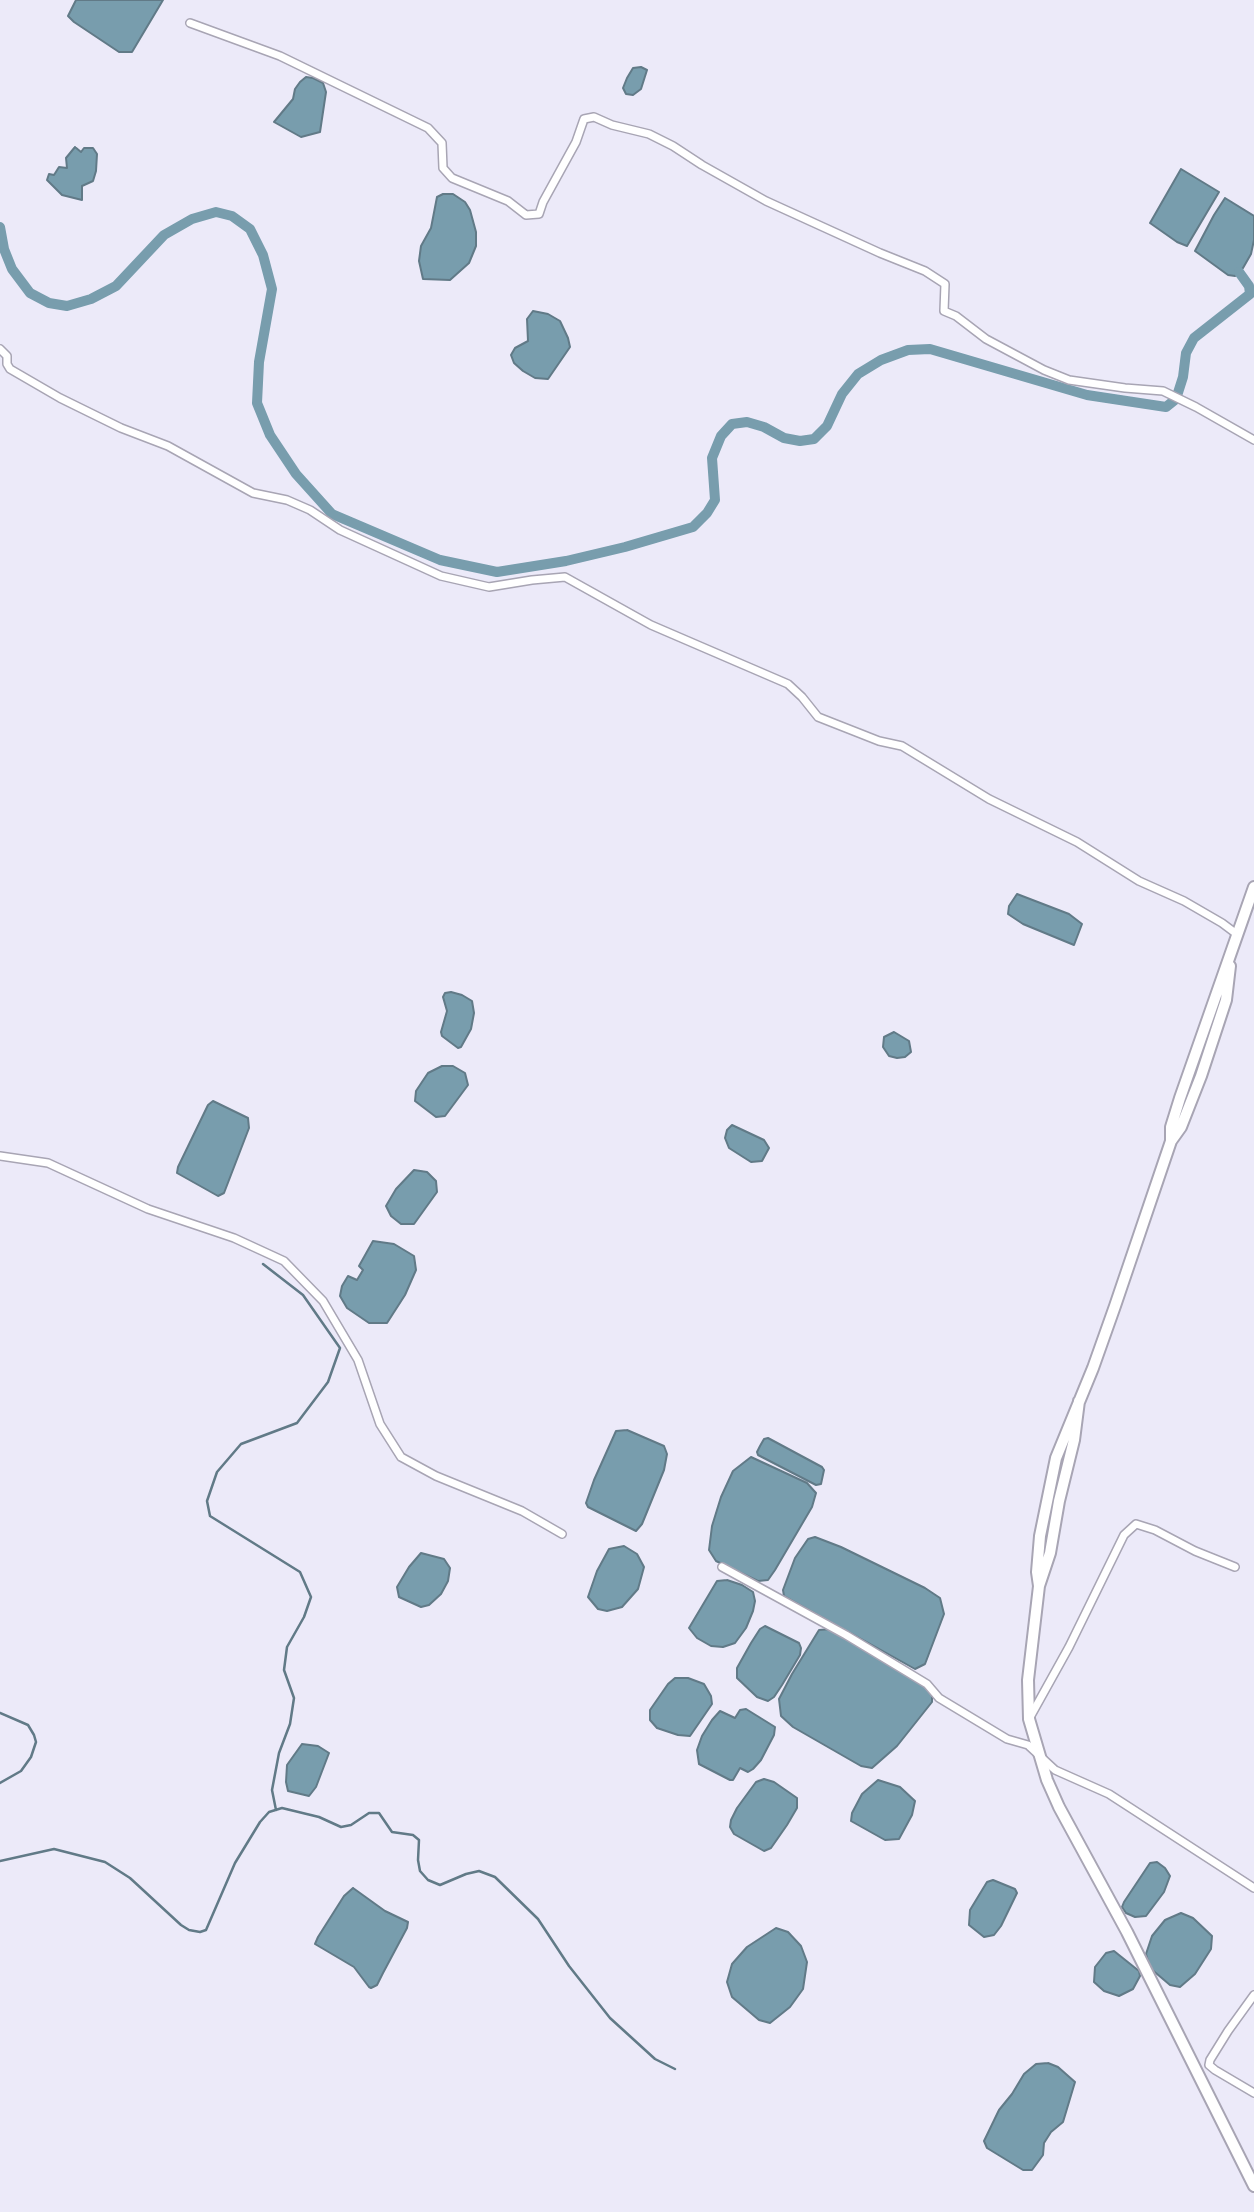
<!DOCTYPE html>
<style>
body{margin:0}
canvas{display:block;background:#eceaf9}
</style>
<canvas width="1254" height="2212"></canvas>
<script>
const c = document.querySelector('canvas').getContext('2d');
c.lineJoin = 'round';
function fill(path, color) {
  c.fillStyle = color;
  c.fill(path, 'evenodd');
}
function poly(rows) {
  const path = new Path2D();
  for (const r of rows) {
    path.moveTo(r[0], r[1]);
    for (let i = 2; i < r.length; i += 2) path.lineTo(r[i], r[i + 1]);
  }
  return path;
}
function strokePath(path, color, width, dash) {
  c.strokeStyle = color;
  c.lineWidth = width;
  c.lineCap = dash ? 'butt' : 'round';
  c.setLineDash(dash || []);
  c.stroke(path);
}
const water = poly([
 [76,0,163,0,132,52,119,52,74,22,68,16,76,0],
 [641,67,647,70,641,89,633,95,626,94,623,88,627,78,633,68,641,67],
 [306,77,313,78,323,83,326,92,320,132,301,137,274,122,293,99,295,89,300,82,306,77],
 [75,147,81,152,84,148,93,148,97,154,96,171,93,181,82,186,82,200,62,195,47,180,49,174,54,175,59,167,67,168,66,158,75,147],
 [1181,169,1219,192,1187,246,1177,242,1150,223,1181,169],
 [443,194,453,194,465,202,470,210,476,232,476,246,469,263,450,280,423,279,419,261,421,246,431,228,437,197,443,194],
 [1225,198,1254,216,1254,240,1251,254,1243,268,1235,276,1228,275,1195,251,1214,215,1225,198],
 [533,311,548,314,560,321,568,338,570,347,548,379,535,378,523,371,514,363,511,355,515,348,528,341,527,319,533,311],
 [1017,894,1069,914,1082,924,1074,945,1023,924,1008,914,1009,906,1017,894],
 [451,992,462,995,472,1001,474,1013,471,1029,461,1047,458,1048,442,1036,441,1032,447,1011,443,997,445,993,451,992],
 [894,1032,909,1041,911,1052,905,1057,897,1058,889,1056,883,1047,884,1037,894,1032],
 [442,1066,453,1066,465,1073,468,1085,445,1116,436,1117,415,1101,416,1091,428,1073,442,1066],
 [213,1101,248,1118,249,1128,224,1193,218,1196,177,1173,178,1167,208,1105,213,1101],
 [732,1125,764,1140,769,1148,762,1161,751,1162,729,1148,725,1138,727,1130,732,1125],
 [414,1170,427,1172,436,1181,437,1192,414,1224,401,1224,391,1216,386,1206,396,1189,414,1170],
 [373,1241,394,1244,414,1256,416,1270,405,1295,387,1323,369,1323,347,1308,340,1296,342,1286,348,1276,357,1280,363,1270,359,1266,373,1241],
 [627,1430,664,1446,667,1454,664,1470,642,1524,636,1531,588,1507,586,1503,594,1480,616,1431,627,1430],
 [768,1438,822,1467,824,1470,821,1484,816,1485,758,1455,757,1452,760,1446,764,1439,768,1438],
 [751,1457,807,1483,816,1493,812,1507,775,1570,768,1580,758,1581,716,1561,709,1550,712,1526,721,1497,733,1471,751,1457],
 [815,1537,841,1547,925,1588,940,1598,944,1614,925,1664,915,1669,784,1596,783,1590,795,1558,808,1539,815,1537],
 [624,1546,637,1554,644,1567,638,1589,622,1607,607,1611,598,1609,588,1597,597,1571,609,1549,624,1546],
 [421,1553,444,1559,450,1568,448,1581,441,1594,429,1605,421,1607,399,1597,397,1587,409,1567,421,1553],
 [727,1580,742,1585,753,1592,755,1601,753,1611,746,1628,735,1643,723,1647,711,1646,697,1638,689,1628,717,1581,727,1580],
 [765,1626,799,1643,801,1648,800,1655,782,1685,774,1697,768,1701,757,1697,737,1678,737,1668,751,1643,760,1629,765,1626],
 [831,1629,929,1689,932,1695,932,1702,897,1746,872,1768,861,1766,793,1727,781,1716,779,1699,792,1674,819,1630,831,1629],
 [675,1678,688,1678,704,1684,711,1696,712,1704,690,1736,678,1735,657,1728,650,1720,650,1710,668,1684,675,1678],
 [746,1709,775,1727,774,1735,761,1760,753,1769,748,1772,740,1768,733,1780,730,1780,699,1764,697,1750,702,1736,712,1720,720,1711,735,1718,740,1710,746,1709],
 [302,1744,318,1746,329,1753,316,1787,309,1796,288,1791,286,1782,287,1765,302,1744],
 [764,1779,774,1782,797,1798,797,1808,787,1825,771,1848,764,1851,734,1834,730,1827,731,1820,737,1808,756,1782,764,1779],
 [878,1780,900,1787,915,1801,912,1815,899,1839,885,1840,851,1821,852,1813,862,1794,878,1780],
 [1157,1862,1165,1868,1170,1876,1164,1892,1146,1916,1135,1917,1126,1913,1122,1907,1124,1902,1150,1863,1157,1862],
 [993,1880,1015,1889,1017,1893,1001,1926,994,1935,984,1937,969,1925,970,1910,987,1882,993,1880],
 [353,1888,385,1911,408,1922,407,1928,383,1973,377,1985,371,1988,369,1987,354,1967,315,1944,318,1937,344,1896,353,1888],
 [1181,1913,1193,1918,1212,1936,1211,1949,1195,1974,1180,1987,1170,1985,1150,1968,1146,1954,1152,1936,1165,1920,1181,1913],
 [776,1928,788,1932,801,1946,807,1962,803,1989,790,2007,770,2023,759,2020,732,1997,727,1982,732,1964,747,1947,776,1928],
 [1114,1951,1139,1971,1140,1976,1133,1989,1119,1996,1104,1991,1094,1982,1095,1967,1106,1953,1114,1951],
 [1048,2063,1058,2067,1075,2082,1063,2122,1051,2132,1044,2143,1043,2155,1032,2170,1023,2170,987,2148,984,2141,999,2110,1012,2094,1024,2074,1036,2064,1048,2063]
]);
fill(water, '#789dad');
strokePath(water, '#617a87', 2);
strokePath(poly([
 [263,1264,303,1295,340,1348,328,1382,297,1423,241,1444,217,1472,207,1501,210,1516,300,1572,311,1597,304,1617,287,1647,284,1670,294,1698,290,1724,279,1753,272,1790,276,1810],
 [0,1713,28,1725,34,1735,36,1742,31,1757,21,1771,0,1783],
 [0,1861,54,1849,105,1862,130,1878,181,1925,189,1930,200,1932,206,1930,235,1863,260,1822,269,1812,282,1808,319,1817,341,1827,351,1825,369,1813,379,1813,392,1832,413,1835,419,1840,418,1860,420,1871,428,1880,440,1885,466,1874,479,1871,495,1877,538,1919,569,1966,610,2018,655,2059,675,2069]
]), '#617a87', 2.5);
strokePath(poly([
 [0,227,4,249,12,269,30,293,49,303,67,306,91,299,116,286,164,235,192,219,216,212,232,216,250,229,263,255,272,289,259,362,257,403,270,435,296,474,332,514,440,560,497,572,566,561,625,547,693,527,707,513,715,500,712,458,721,436,732,424,747,422,764,427,784,438,800,441,814,439,827,426,842,394,858,374,881,360,908,350,930,349,1087,395,1166,407,1176,399,1183,377,1186,353,1194,338,1250,294,1249,286,1239,272]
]), '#789dad', 10);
const street = poly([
 [190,23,280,56,428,128,442,143,443,168,452,178,508,201,526,215,539,214,543,202,576,142,584,119,594,117,612,125,649,134,673,146,702,165,766,201,880,253,925,271,945,284,944,311,956,316,986,339,1044,370,1069,380,1125,388,1163,391,1196,407,1254,440],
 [0,349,7,356,7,364,10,369,60,398,121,428,168,446,253,493,287,500,310,510,340,530,441,576,489,587,532,580,565,577,651,625,788,684,802,697,818,717,879,741,902,746,989,799,1077,842,1139,881,1184,901,1222,923,1238,935],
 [0,1156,48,1163,148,1209,234,1238,284,1261,323,1301,358,1360,380,1424,401,1457,436,1476,522,1511,562,1534],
 [722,1567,846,1635,927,1684,939,1698,1007,1739,1028,1745,1055,1770,1109,1794,1254,1888],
 [1029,1719,1069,1647,1124,1535,1136,1524,1155,1530,1195,1551,1235,1567],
 [1254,1995,1228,2031,1210,2060,1209,2065,1215,2070,1254,2093]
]);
const primary = poly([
 [1171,1141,1181,1127,1201,1076,1226,1000,1230,966],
 [1079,1401,1074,1440,1059,1501,1050,1553,1039,1586,1028,1680,1029,1719,1047,1780,1059,1807,1127,1932,1254,2186],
 [1039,1586,1037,1572,1040,1536,1056,1458,1093,1368,1115,1306,1171,1141,1171,1127,1180,1098,1254,887]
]);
strokePath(street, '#a8a5b4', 10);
strokePath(primary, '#a8a5b4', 14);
strokePath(street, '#fff', 7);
strokePath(primary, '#fff', 10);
</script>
